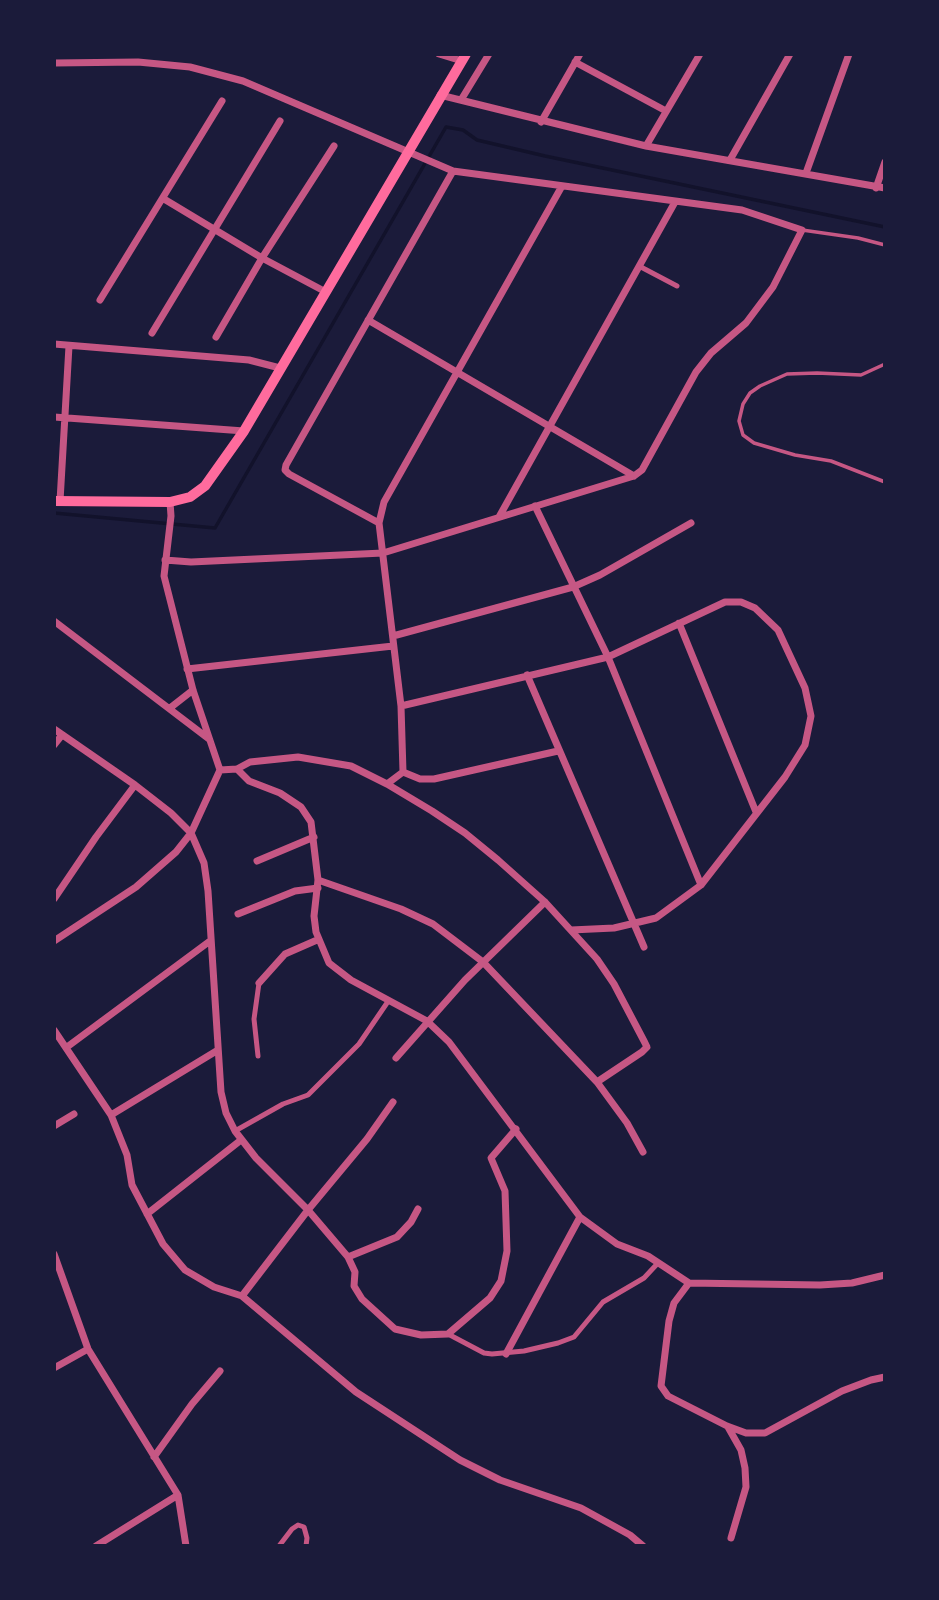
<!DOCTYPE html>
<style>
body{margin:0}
#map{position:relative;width:939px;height:1600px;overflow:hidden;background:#1b1b3a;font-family:"Libre Baskerville",serif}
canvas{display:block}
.frame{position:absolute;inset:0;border:56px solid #1b1b3a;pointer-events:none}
</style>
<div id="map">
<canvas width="939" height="1600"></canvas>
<div class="frame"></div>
</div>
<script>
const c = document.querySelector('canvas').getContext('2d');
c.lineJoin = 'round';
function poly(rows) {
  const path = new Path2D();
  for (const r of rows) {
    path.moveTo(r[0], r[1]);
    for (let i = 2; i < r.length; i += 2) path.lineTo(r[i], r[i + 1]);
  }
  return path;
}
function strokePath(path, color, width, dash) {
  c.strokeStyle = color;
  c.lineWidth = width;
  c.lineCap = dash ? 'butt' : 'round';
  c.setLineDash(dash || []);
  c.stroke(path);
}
strokePath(poly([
 [54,513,215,528,446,127,463,130,477,140,545,156,885,227]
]), '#12122b', 3.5);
strokePath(poly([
 [802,230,858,238,885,245],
 [885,364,861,375,817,373,787,374,760,386,750,393,743,404,739,421,743,435,754,443,795,455,831,461,885,482]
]), '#c65784', 3.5);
strokePath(poly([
 [639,266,677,286],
 [258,1056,254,1019,259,983],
 [235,1131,283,1104,308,1095,359,1044,389,1000],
 [448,1334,484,1353,492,1354,524,1351,558,1343,574,1337,603,1302,644,1278,658,1263],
 [279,1546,292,1529,298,1525,304,1527,307,1538,306,1546]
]), '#c65784', 5);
strokePath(poly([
 [439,54,462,61],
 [575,62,666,111],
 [54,63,138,62,190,67,243,81,453,171,742,210,802,230,773,287,746,323,711,353,696,372,642,470,634,476,383,553,191,562,165,560],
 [440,95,646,146,885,188],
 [461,100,489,54],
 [541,122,580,54],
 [646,146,700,54],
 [730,160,790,54],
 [806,173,849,54],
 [876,188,885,162],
 [164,199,262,258,324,291],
 [100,300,222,101],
 [368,320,634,476],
 [152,333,280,121],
 [216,337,262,258,334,146],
 [54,344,249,360,280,368],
 [54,417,244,431],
 [60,501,69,346],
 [170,502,171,516,164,576,193,690,220,770],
 [535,506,608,657,701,885],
 [499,517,675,202],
 [379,523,289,474,285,470,286,465,453,171],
 [54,621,209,739],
 [679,623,756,812],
 [393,636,573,587,600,575,691,523],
 [187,669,393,646],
 [527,675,644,947],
 [401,706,608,657,725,602,741,602,755,608,778,630,805,688,811,716,805,745,785,777,701,885,656,918,614,928,571,930],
 [170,708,193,690],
 [54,729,135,785,171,813,191,833,204,863,208,891,221,1092,226,1113,235,1131,256,1158,308,1210,348,1257,355,1272,354,1286,362,1299,395,1329,421,1335,448,1334,490,1298,501,1281,507,1251,505,1191,491,1158,516,1129],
 [54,745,62,735],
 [237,769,249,781,280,793,301,807,311,822,318,880,314,916,316,932,329,963,351,980,427,1021,449,1042,580,1217,617,1244,648,1256,689,1283],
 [220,770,237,769,250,762,298,757,351,766,387,784,432,811,465,833,498,860,545,902,597,959,614,984,644,1041,647,1047,642,1052,597,1082],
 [403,772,401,706,379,523,384,502,562,186],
 [403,772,420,779,434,779,558,751],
 [387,784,403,772],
 [257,861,314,837],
 [318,880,401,909,433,924,483,962,597,1082,627,1123,643,1152],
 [54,899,96,837,135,785],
 [238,914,295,891,318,888],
 [54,941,136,887,176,852,191,833,220,770],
 [259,983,285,954,317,940],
 [54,1030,111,1115,127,1155,132,1185,163,1244,185,1270,214,1287,242,1296,356,1392,460,1460,500,1480,581,1508,630,1535,643,1546],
 [67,1047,210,941],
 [396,1058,465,980,545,902],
 [111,1115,218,1050],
 [54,1126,74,1114],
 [147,1214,241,1140],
 [54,1254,88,1349,178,1495,186,1546],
 [348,1257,397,1237,411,1222,418,1209],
 [689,1283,674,1303,669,1321,661,1386,668,1396,727,1426,746,1433,765,1433,842,1391,871,1380,885,1377],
 [689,1283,820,1285,852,1283,885,1275],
 [242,1296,308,1210,367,1139,393,1102],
 [506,1354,580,1217],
 [54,1368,88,1349],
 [728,1427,741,1450,745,1468,746,1487,731,1538],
 [154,1457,192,1404,220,1371],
 [96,1546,178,1495]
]), '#c65784', 7);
strokePath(poly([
 [54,501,170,502,190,497,205,486,244,431,466,54]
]), '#ff6b9d', 10);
</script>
